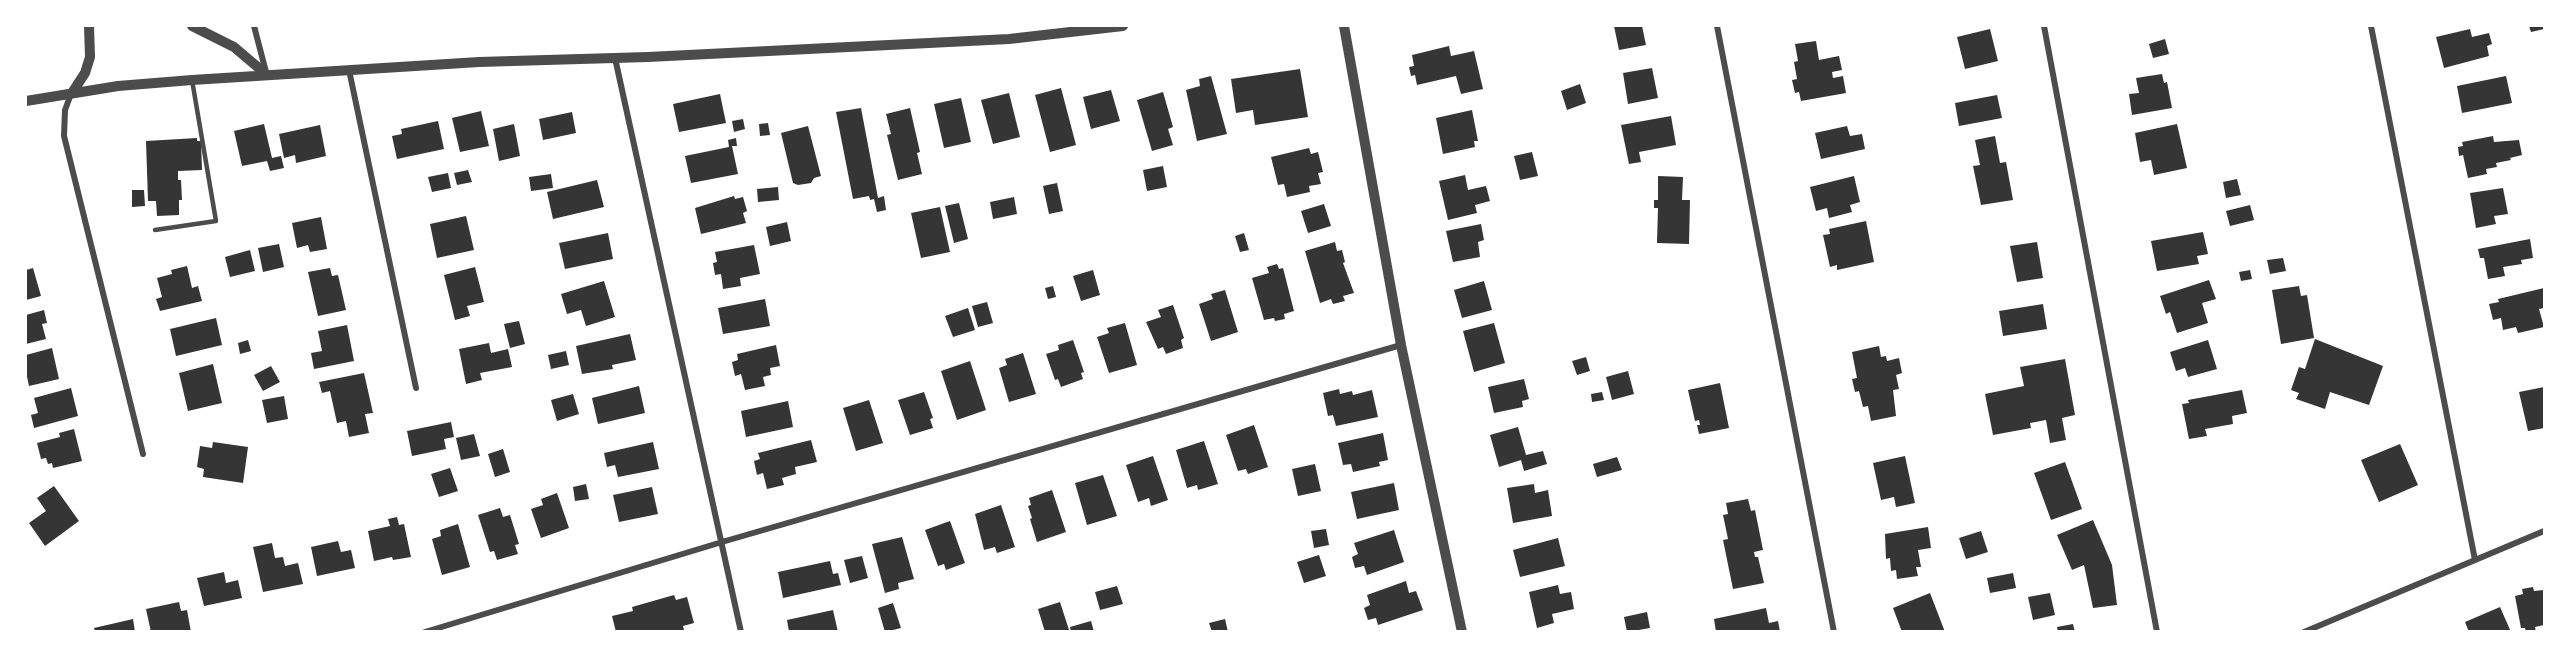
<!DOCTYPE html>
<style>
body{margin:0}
#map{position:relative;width:2570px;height:657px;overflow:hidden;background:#fff;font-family:"Archivo Narrow",sans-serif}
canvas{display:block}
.frame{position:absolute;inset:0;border:27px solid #fff;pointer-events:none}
</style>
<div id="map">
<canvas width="2570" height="657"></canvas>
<div class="frame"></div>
</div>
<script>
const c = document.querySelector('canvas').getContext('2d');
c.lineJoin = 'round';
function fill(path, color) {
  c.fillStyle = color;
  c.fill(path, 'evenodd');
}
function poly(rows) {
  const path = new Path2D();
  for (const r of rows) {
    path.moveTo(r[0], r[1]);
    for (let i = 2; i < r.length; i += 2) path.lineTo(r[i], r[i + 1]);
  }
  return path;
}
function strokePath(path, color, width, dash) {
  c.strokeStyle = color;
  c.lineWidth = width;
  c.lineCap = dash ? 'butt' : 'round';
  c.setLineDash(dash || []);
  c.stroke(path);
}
fill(poly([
 [1614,26,1642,26,1646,45,1619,50],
 [2529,26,2544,26,2544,29,2531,32],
 [1990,29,1998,61,1965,69,1957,37],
 [2470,29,2472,37,2489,33,2492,44,2487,46,2489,56,2444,68,2436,37],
 [2165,39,2169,54,2153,58,2149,44],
 [1816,41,1819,60,1839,56,1842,70,1832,72,1833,78,1843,76,1846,93,1801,101,1799,92,1795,93,1792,80,1797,79,1794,62,1798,61,1795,44],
 [1449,46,1451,56,1474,51,1483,89,1461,94,1456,76,1417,85,1415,75,1411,76,1409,67,1414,66,1412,55],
 [1652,68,1658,98,1628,104,1623,73],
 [1300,69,1308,117,1255,125,1253,110,1236,113,1231,79],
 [2162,74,2164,83,2167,82,2172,108,2132,115,2129,94,2139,93,2136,78],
 [1211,76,1227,134,1197,141,1186,90,1200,86,1199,79],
 [2506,76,2512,103,2462,113,2457,86],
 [1580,84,1586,103,1567,110,1561,91],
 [1061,88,1076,145,1050,152,1035,95],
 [1111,90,1120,121,1091,129,1083,97],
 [1163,92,1173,127,1168,129,1173,145,1152,151,1137,100],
 [1009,93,1020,137,993,144,981,100],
 [720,94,726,123,679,132,673,104],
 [1997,95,2002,118,1959,126,1955,103],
 [961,98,971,142,944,148,934,104],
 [861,108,878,198,884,196,886,210,877,212,874,199,870,200,869,196,853,199,836,112],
 [910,108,920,152,917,153,922,174,898,180,887,135,891,134,886,114],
 [1472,110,1478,141,1474,141,1475,147,1443,154,1436,118],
 [481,111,489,146,460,152,452,118],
 [572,112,576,133,543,140,539,119],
 [1671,116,1676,145,1639,152,1641,162,1629,164,1621,125],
 [743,119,745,129,734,132,732,121],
 [438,121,444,149,397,159,392,136,402,134,401,129],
 [768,123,770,135,760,136,759,124],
 [264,124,272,158,281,156,284,168,270,171,267,161,242,166,234,131],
 [514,124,520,156,499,161,493,129],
 [2177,124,2187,168,2154,175,2151,160,2140,162,2135,133],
 [320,125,326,156,296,163,295,155,284,158,279,134],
 [808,126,821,176,814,178,811,183,798,185,793,183,781,133],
 [1847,126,1850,136,1862,134,1865,149,1821,159,1815,133],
 [1995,136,2000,163,2006,162,2013,200,1981,205,1973,166,1980,165,1975,140],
 [2493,136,2494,142,2519,140,2522,155,2510,158,2511,160,2496,163,2497,167,2486,169,2487,174,2468,178,2463,155,2459,156,2458,147,2463,146,2462,142],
 [197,138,197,141,201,141,202,170,178,171,178,180,181,180,182,200,179,200,179,215,157,216,156,201,148,201,146,141],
 [736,138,737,146,732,146,738,174,691,183,685,156,729,147,728,140],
 [1309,148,1311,154,1318,152,1323,172,1318,173,1321,184,1309,186,1310,192,1287,197,1284,184,1278,185,1271,157],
 [1532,152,1538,176,1520,180,1514,156],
 [1163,166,1167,187,1147,191,1143,170],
 [468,170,472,182,457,185,454,173],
 [448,173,451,188,432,192,428,177],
 [551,174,553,188,531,191,529,177],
 [1465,175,1468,190,1486,186,1490,201,1475,205,1477,213,1448,220,1439,181],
 [1658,176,1683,177,1682,200,1690,200,1689,244,1657,243,1658,208,1654,208,1654,200,1658,200],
 [1854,176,1860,202,1850,205,1852,212,1829,218,1827,208,1816,211,1810,187],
 [2237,179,2241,195,2226,198,2223,182],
 [597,180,604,207,553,219,547,192],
 [1057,183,1063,211,1049,214,1043,186],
 [778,187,779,200,758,202,757,189],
 [2503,188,2508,214,2494,216,2496,224,2476,228,2470,193],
 [132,190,144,190,145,206,132,207],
 [734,196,735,199,743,197,747,211,743,213,746,223,701,234,695,208],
 [1014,197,1017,214,993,219,990,202],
 [959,203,968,239,954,243,945,206],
 [1324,204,1331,226,1308,233,1301,211],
 [2250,205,2254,220,2230,226,2226,211],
 [940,207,950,252,921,258,911,213],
 [466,216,474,250,437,258,430,224],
 [321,217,327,249,310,252,308,245,297,248,292,223],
 [1866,221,1874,262,1837,270,1837,265,1830,267,1823,235,1830,234,1829,229],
 [787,222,791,241,770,246,766,227],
 [1481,224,1484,240,1478,242,1480,257,1453,262,1446,231],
 [2203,232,2208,254,2197,256,2199,264,2157,271,2151,241],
 [608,233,613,259,565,269,559,243],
 [1244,233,1249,250,1240,252,1235,236],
 [2530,239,2533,258,2521,260,2522,264,2503,267,2505,276,2488,279,2484,258,2480,258,2478,249],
 [1335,242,1337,251,1342,250,1345,262,1343,263,1354,293,1343,296,1345,301,1333,304,1331,299,1320,303,1305,251],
 [2037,242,2043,278,2017,282,2010,246],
 [279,244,284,267,263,272,258,248],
 [754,245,760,274,740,278,741,286,723,289,721,274,715,275,713,263,717,262,715,252],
 [250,250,255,271,230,277,225,257],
 [2283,258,2286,271,2270,274,2267,260],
 [1277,264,1279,269,1283,268,1294,311,1284,314,1285,319,1275,321,1274,318,1264,320,1252,278,1269,273,1267,267],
 [187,266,192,288,198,286,202,301,160,311,156,299,162,297,157,278,172,274,171,270],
 [475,267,484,302,467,306,470,316,455,320,444,275],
 [33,268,41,296,26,300,26,270],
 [330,268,332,276,338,275,346,310,318,316,308,272],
 [1093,270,1100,295,1081,301,1073,276],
 [2250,270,2252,279,2241,281,2239,272],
 [2209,280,2216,299,2202,303,2208,323,2177,333,2170,312,2166,314,2160,296],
 [604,281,615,317,586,326,581,310,567,314,561,294],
 [1484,281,1492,310,1462,318,1454,290],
 [1053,286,1056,297,1048,299,1045,288],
 [2299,286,2301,296,2307,295,2314,338,2281,344,2272,290],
 [2544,288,2544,308,2539,309,2544,327,2518,333,2516,327,2503,330,2501,318,2493,320,2489,304,2499,302,2498,299],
 [1225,290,1238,332,1211,341,1199,304,1213,299,1211,294],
 [765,299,770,326,723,334,718,308],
 [987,302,993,323,978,327,972,306],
 [2043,304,2047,329,2003,336,1999,311],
 [1173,305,1184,338,1181,340,1183,348,1166,354,1163,347,1158,349,1146,322,1161,317,1158,310],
 [968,308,975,330,953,337,945,316],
 [44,310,47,323,42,324,46,339,26,344,26,315],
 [216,318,222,345,176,356,170,329],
 [519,321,525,344,510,348,504,324],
 [1125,323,1137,365,1109,373,1097,337,1109,333,1107,328],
 [1494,323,1505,363,1474,372,1463,331],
 [347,325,354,361,314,369,311,353,322,351,318,331],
 [630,334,636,360,612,365,613,369,582,374,576,346],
 [2315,339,2383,366,2369,405,2330,392,2325,409,2296,399,2299,393,2291,390,2299,367,2305,369],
 [248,340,251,351,240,354,238,343],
 [1073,340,1084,372,1081,373,1083,379,1061,387,1058,379,1055,380,1046,354,1059,350,1058,345],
 [2208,340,2217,369,2188,377,2185,368,2176,371,2170,352],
 [489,343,491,353,508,349,512,367,480,373,482,380,466,384,459,349],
 [776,345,780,366,770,368,771,375,763,377,765,386,745,390,741,374,735,376,732,362,738,360,737,354],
 [1879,346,1881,357,1886,356,1887,361,1899,358,1902,373,1896,375,1899,389,1893,390,1896,416,1871,421,1868,406,1863,407,1859,391,1855,392,1852,379,1857,378,1852,352],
 [52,348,59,379,29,386,26,372,26,355],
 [566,351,569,365,551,369,548,355],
 [1023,353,1036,394,1009,402,999,368,1007,365,1005,359],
 [1586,357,1590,371,1577,375,1572,361],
 [2065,359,2075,415,2062,418,2066,440,2050,443,2046,420,2030,423,2031,428,1993,435,1985,394,2024,386,2020,367],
 [970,361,986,410,957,420,941,371],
 [213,364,222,403,188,411,179,373],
 [271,366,280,382,263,391,254,375],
 [1628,371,1634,394,1612,400,1606,377],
 [364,373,373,413,365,414,369,433,349,437,346,421,337,423,330,391,322,393,319,382],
 [1524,379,1529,399,1522,401,1523,407,1494,413,1488,387],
 [1720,383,1729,428,1699,434,1697,425,1700,425,1699,420,1695,421,1688,390],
 [639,386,645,413,598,424,592,398],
 [2544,387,2544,428,2528,431,2519,392],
 [71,388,78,416,34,428,31,415,38,413,34,398],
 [1339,389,1340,394,1352,391,1353,395,1372,390,1378,417,1336,426,1333,415,1328,416,1323,393],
 [2242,390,2247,413,2232,416,2233,424,2205,429,2207,436,2189,439,2182,404,2189,403,2188,400],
 [924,392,933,418,930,419,933,428,910,435,898,400],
 [1602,392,1604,400,1592,402,1591,394],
 [573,394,579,414,557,421,551,400],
 [284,396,288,419,267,423,262,400],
 [869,400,883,443,856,451,843,408],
 [788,401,793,427,746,437,741,411],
 [451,422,454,437,444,439,446,449,412,456,407,431],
 [1254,425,1268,467,1248,474,1246,469,1238,471,1226,435],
 [1518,427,1526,455,1543,451,1547,464,1524,471,1521,460,1499,467,1490,435],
 [74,429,82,461,53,468,52,463,48,464,46,458,41,459,37,443,60,437,59,433],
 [1383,433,1388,460,1379,462,1380,466,1353,472,1351,464,1343,465,1338,443],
 [474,434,480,456,461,460,456,438],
 [811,440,817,462,795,467,796,474,782,478,784,485,767,489,763,473,757,475,754,461,760,459,758,453],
 [1204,441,1218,484,1198,490,1197,485,1187,488,1176,450],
 [213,442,248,447,243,483,203,477,204,469,197,467,200,446,212,448],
 [653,442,659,469,618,477,615,465,607,467,604,453],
 [2400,444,2418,485,2379,502,2361,460],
 [503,449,510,472,495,477,488,454],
 [1153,456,1168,500,1151,506,1149,498,1138,502,1126,465],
 [1905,456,1915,503,1896,507,1894,497,1881,500,1873,463],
 [1617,457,1622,470,1597,477,1593,464],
 [2065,462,2082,509,2051,520,2034,473],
 [1315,464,1321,491,1298,496,1292,469],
 [450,468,458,491,439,497,431,474],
 [1103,475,1117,516,1087,525,1075,483],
 [1394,483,1399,510,1357,519,1351,492],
 [586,484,589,499,575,501,573,487],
 [1534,484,1535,493,1548,490,1552,516,1513,523,1507,488],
 [54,486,79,521,45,546,29,523,46,511,37,498],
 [652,487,658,514,619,522,613,495],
 [1052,490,1066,532,1037,542,1030,519,1032,518,1028,506,1031,505,1029,498],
 [557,493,569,528,541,538,531,509,543,505,541,499],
 [1748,499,1751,511,1755,510,1763,550,1754,552,1755,557,1758,557,1764,583,1733,589,1723,540,1728,539,1723,515,1728,514,1726,503],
 [1001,505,1015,547,997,553,995,547,984,550,975,514],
 [500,508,503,517,510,515,519,544,515,545,518,554,497,560,494,551,490,552,478,515],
 [397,517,399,525,404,524,411,557,393,560,392,557,374,561,368,531,390,526,388,519],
 [2093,520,2112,565,2117,605,2093,608,2084,565,2072,570,2057,535],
 [950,521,965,563,946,570,944,564,938,566,925,530],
 [458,524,470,567,442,575,432,539,441,536,440,530],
 [1928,527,1931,548,1918,550,1921,567,1916,567,1918,576,1897,579,1896,570,1891,571,1890,558,1886,559,1885,534],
 [1326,529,1329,545,1314,548,1311,531],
 [1394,530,1404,562,1367,575,1364,566,1355,568,1352,557,1358,554,1354,543],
 [1981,531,1988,552,1966,559,1959,538],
 [902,537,914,579,898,583,899,589,885,593,872,544],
 [1558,538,1565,566,1520,577,1513,550],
 [338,541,341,552,351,550,355,568,317,576,311,547],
 [272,543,275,558,283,557,285,566,298,563,303,584,263,592,253,547],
 [1319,555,1326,576,1304,583,1297,562],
 [862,556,868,578,850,583,844,560],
 [830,561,833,574,838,573,841,585,783,598,778,572],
 [224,572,226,583,238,580,242,598,204,606,197,578],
 [2013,573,2016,588,1990,593,1987,578],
 [1406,581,1409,593,1416,591,1423,610,1378,625,1376,618,1368,620,1364,608,1370,605,1367,595],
 [1558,585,1560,594,1571,592,1574,609,1552,614,1554,623,1537,628,1529,592],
 [1117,586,1123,604,1100,610,1095,592],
 [2533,587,2534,591,2544,590,2544,625,2535,627,2536,632,2526,632,2525,628,2521,628,2515,596,2523,594,2522,589],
 [1930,593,1945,632,1902,632,1893,608],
 [2050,593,2055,615,2033,620,2028,597],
 [674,595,676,600,687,597,694,623,683,626,684,630,616,632,612,616,633,611,632,607],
 [179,602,181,611,187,610,191,632,151,632,146,609],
 [1060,602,1069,630,1045,632,1038,609],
 [893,603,901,628,885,632,878,608],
 [2500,607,2511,632,2469,632,2465,622],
 [1766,608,1769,623,1778,621,1780,632,1716,632,1714,619],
 [833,610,838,632,789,632,787,620],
 [1647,612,1650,628,1627,632,1624,617],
 [133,619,135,632,95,632,94,628],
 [1225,619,1228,632,1212,632,1209,623],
 [1091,621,1094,632,1071,632,1070,627],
 [2073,624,2075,632,2058,632,2057,627]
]), '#353535');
strokePath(poly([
 [155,230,216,221,192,80]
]), '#4c4c4c', 4.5);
strokePath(poly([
 [254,26,266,72],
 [1717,26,1834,632],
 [2044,26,2157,632],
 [2371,26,2475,560],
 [615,58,741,632],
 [349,70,416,388],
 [71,94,65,110,64,136,143,454],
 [425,632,722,542,1401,345],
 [2304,632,2544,531]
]), '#4c4c4c', 6);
strokePath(poly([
 [192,26,234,47,267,75],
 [1344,26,1401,345,1462,632],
 [72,93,85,73,90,57,89,26],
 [26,101,118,86,192,80,479,62,648,57,1009,39,1123,26]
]), '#4c4c4c', 10);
</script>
